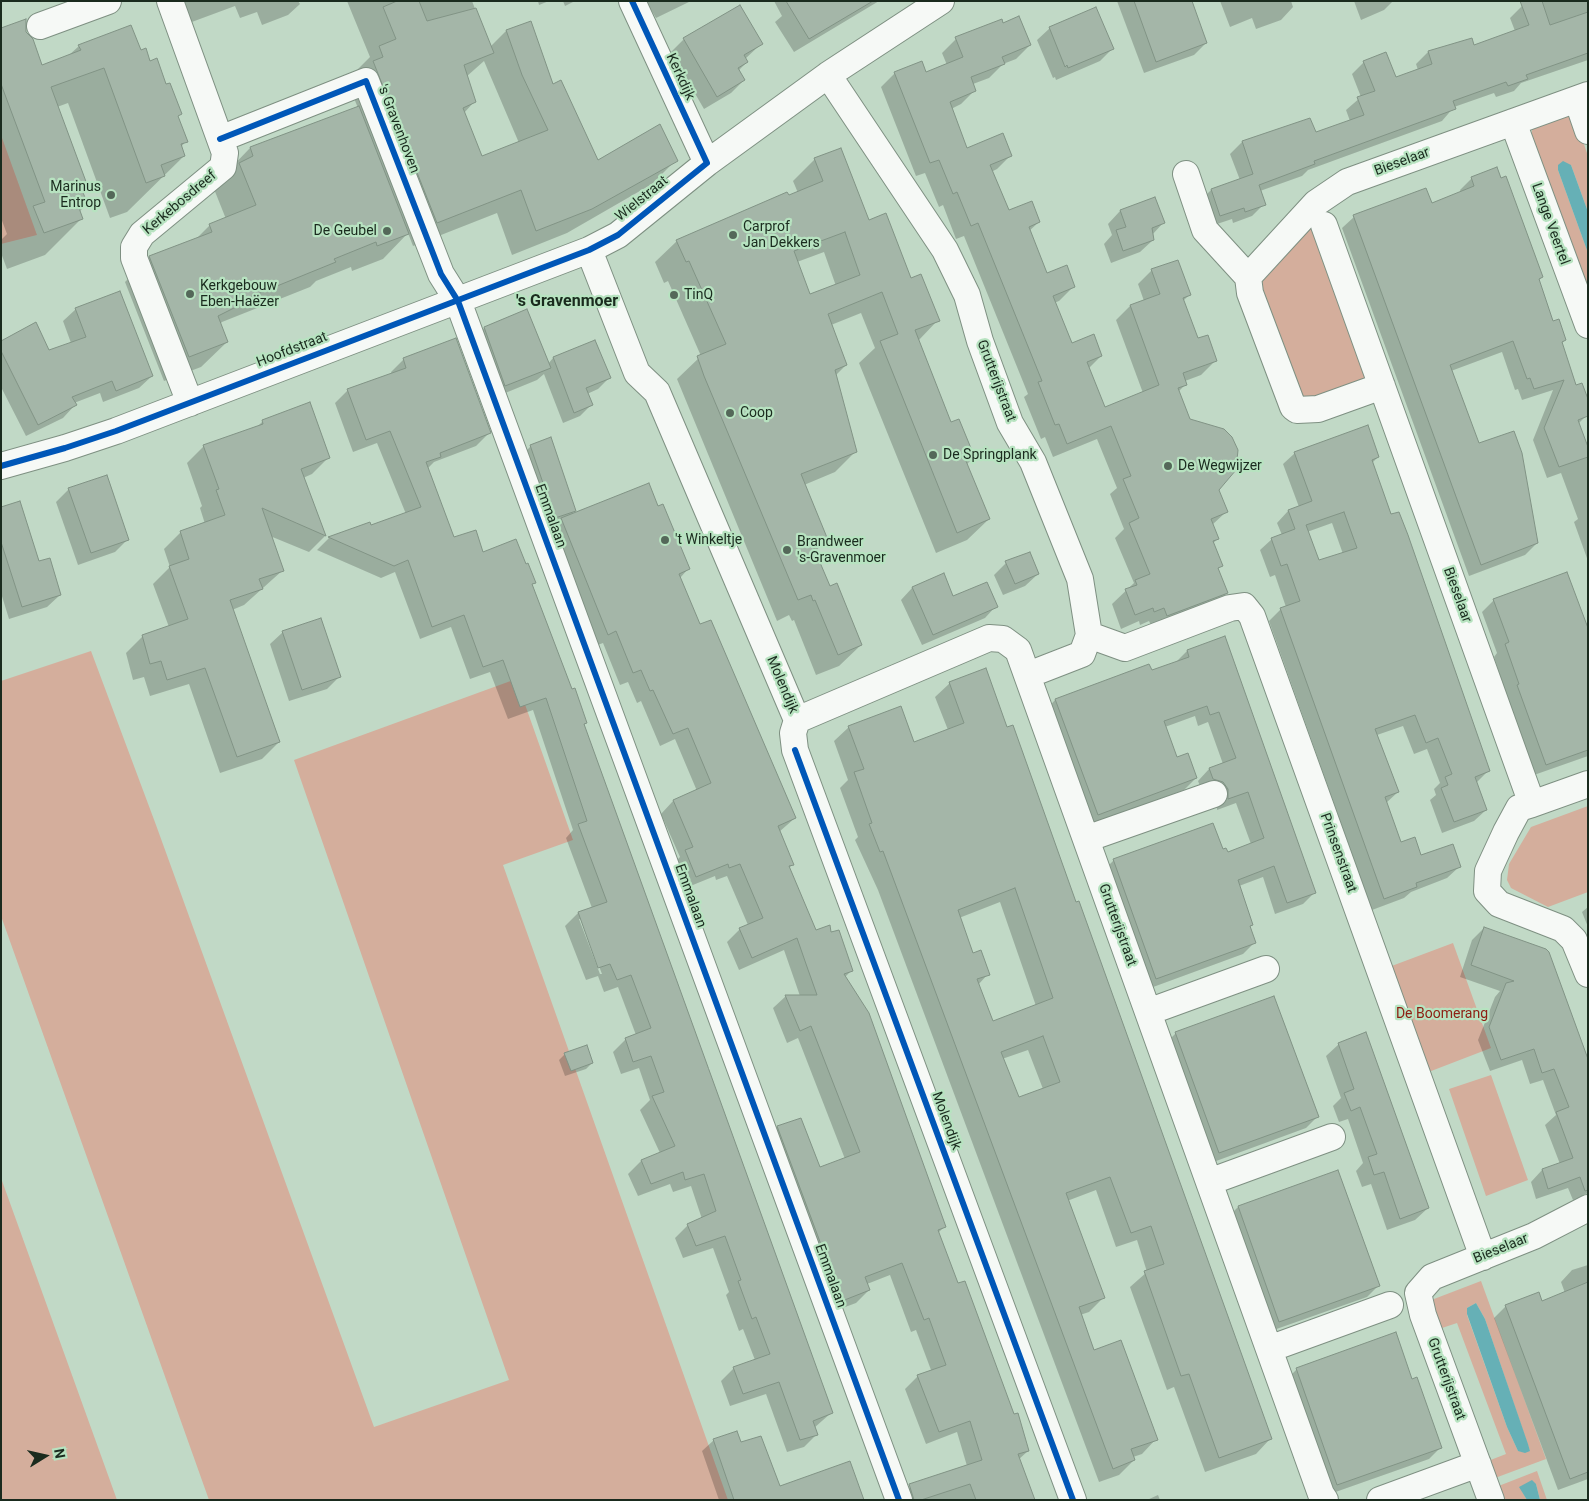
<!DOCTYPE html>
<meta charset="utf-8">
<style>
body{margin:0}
#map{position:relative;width:1589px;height:1501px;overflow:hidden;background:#c1d9c6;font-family:Roboto,sans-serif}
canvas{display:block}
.frame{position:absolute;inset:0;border:2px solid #1a2b1e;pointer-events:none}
.north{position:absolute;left:20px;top:1431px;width:50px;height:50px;-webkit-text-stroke:4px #b7e3c0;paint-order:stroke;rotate:80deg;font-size:14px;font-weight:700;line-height:20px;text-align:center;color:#1a2b1e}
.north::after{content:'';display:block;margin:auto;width:18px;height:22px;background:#1a2b1e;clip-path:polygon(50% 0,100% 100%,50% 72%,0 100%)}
</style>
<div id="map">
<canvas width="1589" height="1501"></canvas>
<div class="frame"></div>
<div class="north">N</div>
</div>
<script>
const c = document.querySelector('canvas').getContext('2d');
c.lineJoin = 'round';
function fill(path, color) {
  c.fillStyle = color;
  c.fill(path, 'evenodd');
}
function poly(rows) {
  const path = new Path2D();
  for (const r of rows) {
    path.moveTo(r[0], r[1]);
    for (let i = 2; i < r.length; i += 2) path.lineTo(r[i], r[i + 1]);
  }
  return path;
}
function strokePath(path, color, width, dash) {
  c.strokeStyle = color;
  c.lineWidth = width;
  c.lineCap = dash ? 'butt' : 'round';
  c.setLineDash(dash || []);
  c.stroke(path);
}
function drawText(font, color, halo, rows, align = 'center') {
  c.font = font + ' Roboto,sans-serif';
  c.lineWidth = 4.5;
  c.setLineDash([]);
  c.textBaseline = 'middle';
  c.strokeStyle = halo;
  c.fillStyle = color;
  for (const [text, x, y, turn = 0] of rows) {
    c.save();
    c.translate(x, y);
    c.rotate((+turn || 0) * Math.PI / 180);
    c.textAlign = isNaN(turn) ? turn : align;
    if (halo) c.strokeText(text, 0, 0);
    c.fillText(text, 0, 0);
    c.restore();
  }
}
fill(poly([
 [1568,115,1578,127,1588,156,1588,212,1571,165,1558,170,1588,253,1588,304,1529,143,1533,127],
 [1,135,37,235,1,244],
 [1317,219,1372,377,1319,397,1310,398,1297,393,1259,279],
 [91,651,156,825,374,1427,509,1380,294,760,516,679,573,840,503,865,728,1500,209,1500,1,916,1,681],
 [1588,806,1588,892,1548,907,1511,888,1507,880,1509,864,1531,827],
 [1453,943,1491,1048,1426,1073,1389,967],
 [1491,1075,1528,1180,1486,1196,1449,1089],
 [1,1178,117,1500,1,1500],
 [1481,1281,1546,1459,1495,1478,1488,1461,1506,1454,1457,1323,1439,1329,1433,1306,1434,1299],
 [1476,1303,1485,1319,1530,1451,1518,1451,1507,1427,1467,1315,1467,1308],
 [1537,1471,1547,1500,1540,1500,1536,1484,1522,1491,1527,1500,1501,1500,1496,1487]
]), '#d4ae9c');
fill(poly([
 [1563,161,1571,165,1588,212,1588,253,1558,170,1558,165],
 [1476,1303,1485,1319,1528,1444,1530,1451,1525,1453,1518,1451,1507,1427,1467,1314,1467,1308],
 [1532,1480,1536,1484,1540,1500,1527,1500,1519,1487]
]), '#66b0b6');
fill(poly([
 [178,1,298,1,300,4,288,15,262,25,257,12,240,18,235,6,181,26],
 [347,1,472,1,490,47,506,31,530,22,553,85,597,162,676,160,652,184,567,233,512,255,497,213,413,246,408,233,383,259,352,271,351,267,316,281,310,287,222,322,220,324,227,342,201,367,164,381,125,282,150,257,195,240,210,225,226,219,214,189,225,174,250,148,358,108,349,86,355,72,370,57],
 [484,61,519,143,481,158,464,113,474,102,466,77],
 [538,1,549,1,539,5],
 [563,1,575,1,565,6],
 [646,1,691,1,656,18],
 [774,1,879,1,794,52,775,22,782,16],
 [1117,1,1190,1,1206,43,1194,55,1144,73],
 [1220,1,1291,1,1293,7,1281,20,1256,29,1252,18,1230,27],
 [1354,1,1393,1,1384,10,1361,20],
 [1522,1,1588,1,1588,60,1521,83,1514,91,1496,97,1494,93,1454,107,1442,121,1308,170,1302,176,1260,191,1264,204,1252,216,1233,223,1232,219,1208,227,1199,202,1211,190,1240,180,1230,154,1242,142,1310,119,1315,134,1350,121,1346,110,1361,97,1352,74,1364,62,1395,79,1418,70,1416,64,1428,52,1471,40,1473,46,1515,31,1510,18,1523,5],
 [740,6,761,44,745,59,747,62,738,71,744,80,731,93,704,109,671,52,684,39],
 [1002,25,1030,45,1016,59,1003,64,989,78,973,84,975,90,961,104,951,109,967,149,1011,155,997,169,991,172,1008,212,1039,222,1029,231,1047,274,1073,287,1059,301,1054,303,1071,344,1101,356,1088,369,1104,408,1143,393,1116,320,1130,306,1144,301,1138,284,1152,270,1189,295,1183,301,1197,340,1215,361,1201,375,1185,381,1186,384,1178,392,1226,512,1212,525,1218,539,1213,543,1221,566,1217,570,1227,593,1213,607,1153,629,1149,621,1140,625,1139,621,1121,629,1112,604,1134,583,1115,538,1124,529,1110,494,1117,488,1097,439,1053,457,1045,437,1041,439,1024,397,1028,394,964,236,956,239,943,205,939,207,925,173,916,176,881,87,895,73,925,74,947,65,942,53,956,39],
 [1050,28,1112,49,1100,61,1056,80,1055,77,1053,78,1037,40],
 [1,30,25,32,42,66,68,56,79,46,140,52,165,86,180,114,177,117,186,141,181,147,184,156,127,212,110,218,68,103,57,107,86,187,81,192,86,205,79,212,81,219,45,255,7,269,1,253,1,240,7,234,1,218],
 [840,150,868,222,938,320,918,341,950,424,973,458,966,465,989,519,967,540,936,553,859,363,875,348,861,313,831,325,846,365,835,376,856,451,835,472,804,485,827,539,815,552,830,588,861,645,839,666,816,675,794,620,792,621,789,615,777,621,677,379,701,356,668,281,664,283,655,262,677,241,798,193,793,181,815,159],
 [824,252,836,286,810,296,797,262],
 [1472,178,1542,277,1538,281,1552,323,1565,340,1561,344,1586,416,1578,424,1588,451,1588,561,1574,522,1578,519,1561,473,1547,478,1533,440,1553,390,1522,400,1518,389,1515,390,1502,352,1451,371,1479,445,1537,543,1525,555,1469,576,1342,228,1354,217,1431,204,1461,193,1460,190],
 [1154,199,1163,223,1152,235,1153,240,1140,252,1111,263,1104,244,1112,235,1108,224,1120,211],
 [76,309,152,376,139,388,103,402,100,393,74,403,75,405,63,418,26,436,1,387,1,342,48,351,71,343,63,321],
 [526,311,548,364,553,358,594,341,609,378,598,389,587,394,591,405,580,416,563,423,544,374,537,380,493,398,472,341,484,328],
 [404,359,489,433,476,446,434,462,427,469,453,538,483,553,525,565,534,582,531,585,571,690,586,723,583,726,831,1413,814,1428,817,1434,804,1447,787,1452,766,1394,730,1406,721,1381,734,1368,755,1360,743,1329,739,1331,726,1295,729,1292,713,1248,683,1258,675,1238,688,1225,702,1219,691,1186,673,1192,670,1184,638,1196,628,1174,641,1161,660,1153,640,1110,650,1100,639,1068,621,1074,613,1052,625,1040,636,1035,618,987,604,992,598,976,586,980,565,926,578,913,592,908,566,838,573,830,533,710,508,719,490,672,470,679,451,627,420,639,395,572,381,578,317,550,329,538,369,523,370,527,406,514,377,443,353,452,335,403,348,390,392,375,391,372],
 [579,919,581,919,602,974,600,974],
 [263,421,329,457,312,474,303,478,325,536,309,552,270,536,283,570,244,605,232,610,279,742,262,759,220,773,189,684,150,696,144,677,133,680,126,653,143,636,169,627,153,584,170,567,164,549,181,532,205,524,200,508,202,506,187,463,204,446,256,428],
 [531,446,575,511,570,516,657,508,688,569,680,578,700,626,795,818,779,832,793,864,789,868,815,932,830,934,852,970,845,977,945,1226,938,1233,957,1285,1028,1451,1018,1460,1033,1500,901,1500,900,1497,913,1484,967,1466,957,1432,926,1444,905,1389,918,1376,931,1370,916,1330,911,1332,890,1275,867,1284,869,1290,856,1303,829,1313,765,1140,778,1127,819,1169,845,1159,798,1038,787,1043,773,1008,786,996,800,996,784,950,739,970,727,942,740,929,748,925,727,876,716,880,715,876,683,889,673,864,680,857,661,814,673,801,697,791,675,739,660,746,641,701,637,703,628,682,620,685,603,643,595,646,549,532,557,523,545,528,521,456],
 [1295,453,1378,457,1372,463,1488,771,1476,783,1486,810,1474,821,1442,833,1430,800,1436,795,1434,789,1440,783,1427,749,1414,754,1403,726,1377,735,1398,792,1386,803,1400,843,1420,856,1459,867,1447,878,1411,892,1404,898,1372,910,1269,621,1281,609,1286,607,1275,575,1270,577,1260,550,1272,539,1282,535,1277,523,1288,511,1299,507,1283,464],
 [1332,523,1343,554,1319,562,1307,532],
 [69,489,128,539,115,552,78,565,56,502],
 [1,508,60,595,47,607,9,619,1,593],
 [1006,563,1038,574,1025,586,1003,595,994,575],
 [944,575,952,598,996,606,985,618,922,645,901,600,912,588],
 [1494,600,1588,630,1588,756,1534,775,1506,698,1507,696,1494,657,1497,653,1482,612],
 [283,632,340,676,327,689,289,701,270,644],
 [1187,651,1315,892,1303,904,1275,914,1263,877,1239,886,1252,925,1249,928,1254,943,1243,954,1145,990,1103,871,1114,860,1222,851,1227,853,1251,844,1236,803,1217,810,1217,802,1202,791,1198,781,1209,769,1223,764,1208,722,1198,726,1195,716,1165,727,1176,758,1196,778,1184,790,1086,826,1044,712,1055,700,1175,663],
 [950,683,1270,1439,1256,1454,1205,1472,1174,1387,1167,1390,1130,1287,1147,1272,1137,1240,1116,1247,1096,1190,1067,1201,1103,1298,1089,1312,1080,1315,1094,1352,1156,1439,1142,1454,1133,1457,1134,1460,1119,1475,1099,1482,878,890,855,840,858,837,840,788,848,780,834,741,849,727,913,744,948,730,935,697],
 [1000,902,1036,1006,992,1023,978,985,988,974,973,954,959,918],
 [1028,1050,1043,1089,1018,1099,1002,1059],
 [1588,907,1588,927,1582,912],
 [1484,928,1588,1062,1588,1193,1573,1200,1568,1188,1536,1199,1531,1182,1542,1170,1560,1164,1545,1125,1556,1115,1543,1080,1530,1084,1522,1060,1490,1071,1478,1040,1495,997,1500,991,1460,977,1472,940],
 [1176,1033,1317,1117,1306,1128,1208,1164,1165,1044],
 [1339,1044,1428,1208,1415,1220,1387,1230,1371,1184,1362,1187,1356,1171,1363,1163,1348,1119,1339,1122,1333,1106,1341,1098,1326,1056],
 [565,1054,592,1063,586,1069,565,1076,559,1060],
 [1337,1172,1378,1286,1367,1297,1268,1332,1227,1218,1238,1207],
 [1588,1265,1588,1479,1558,1490,1494,1318,1506,1306,1541,1302,1565,1293,1561,1282,1572,1270],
 [1297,1369,1440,1448,1429,1459,1327,1495,1286,1380],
 [714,1440,740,1443,779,1487,863,1500,719,1500,702,1451],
 [1158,1495,1160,1500,1147,1500]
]), '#0003');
const building = poly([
 [397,1,419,1,427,21,476,8,494,53,464,65,476,102,463,108,482,156,548,130,522,75,506,30,531,21,553,84,561,80,598,160,660,124,678,161,592,209,536,231,521,190,437,223,373,61,383,57,379,46,396,39,383,7,397,1],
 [786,1,873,1,809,39,786,1],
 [1134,1,1192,1,1207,43,1156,62,1134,1],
 [1520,1,1542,1,1550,25,1588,12,1588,53,1526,75,1528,79,1508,86,1506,82,1453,101,1456,109,1314,161,1315,164,1259,185,1266,205,1245,212,1244,208,1220,216,1211,189,1253,174,1242,141,1310,118,1316,132,1364,115,1357,97,1375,91,1363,61,1386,52,1396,77,1432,64,1428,51,1472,38,1474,45,1529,25,1520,1],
 [740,5,763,44,744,55,748,62,738,68,745,80,717,97,683,38,740,5],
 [1096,7,1114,49,1068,68,1067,65,1065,67,1049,27,1096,7],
 [1019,16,1031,45,1002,57,1005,64,971,77,976,91,950,102,967,148,1003,133,1012,156,990,165,1009,210,1032,201,1040,222,1029,227,1047,273,1067,265,1075,287,1053,296,1072,343,1094,334,1102,356,1087,362,1105,407,1159,385,1130,305,1160,294,1151,269,1178,260,1191,295,1183,298,1198,338,1208,335,1217,361,1183,373,1187,385,1178,388,1190,419,1224,429,1232,437,1238,450,1236,470,1219,490,1228,512,1211,519,1219,539,1213,541,1223,566,1218,568,1228,593,1167,616,1164,608,1154,612,1153,608,1135,615,1125,589,1137,585,1135,580,1150,574,1129,523,1139,518,1123,479,1131,476,1111,426,1067,444,1059,424,1055,425,1038,382,1042,381,978,223,971,226,957,192,953,194,939,160,930,163,894,72,922,61,926,72,963,57,955,37,1002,19,1003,23,1019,16],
 [26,19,26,32,33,39,42,65,81,50,78,45,131,25,141,50,146,48,150,61,157,58,166,84,170,83,182,114,178,116,188,142,181,144,185,156,161,165,165,176,146,183,104,68,51,87,88,187,82,190,88,205,79,208,83,219,44,233,33,206,45,202,1,84,1,28,26,19],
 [359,106,409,234,377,246,376,242,334,259,336,262,245,299,242,304,218,316,228,342,189,357,149,256,212,232,209,224,256,205,239,163,253,156,250,147,359,106],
 [841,148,869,220,886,213,911,278,921,274,940,321,915,330,951,422,959,419,975,458,966,461,990,519,957,533,880,341,898,334,882,292,828,314,847,365,835,370,857,452,801,474,828,540,813,546,830,586,837,583,862,645,838,655,815,600,813,601,811,595,798,600,704,376,697,356,726,344,689,261,686,262,676,240,787,192,789,195,823,181,814,158,841,148],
 [845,232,860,275,810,294,794,251,845,232],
 [1497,167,1501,178,1506,176,1543,277,1539,279,1553,321,1559,319,1566,340,1562,342,1576,385,1582,383,1588,399,1588,416,1578,420,1588,447,1588,457,1559,467,1544,428,1564,380,1534,389,1530,378,1527,379,1513,341,1450,365,1479,443,1514,431,1522,453,1538,543,1481,565,1353,215,1426,188,1432,203,1474,186,1471,177,1497,167],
 [1155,197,1165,223,1152,228,1154,240,1123,251,1116,230,1126,227,1120,210,1155,197],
 [120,291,153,376,116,391,112,381,72,397,77,405,38,425,1,351,1,341,36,322,49,350,86,337,75,308,120,291],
 [527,309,551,368,505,386,484,327,527,309],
 [456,338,491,433,440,453,441,457,426,462,454,537,476,530,483,552,516,539,526,564,528,563,536,583,532,584,572,689,575,688,587,723,584,724,833,1413,813,1421,818,1435,800,1440,779,1382,743,1394,733,1367,770,1354,756,1317,752,1319,738,1281,741,1280,725,1236,696,1246,687,1224,716,1211,704,1174,685,1180,683,1172,651,1184,641,1160,675,1146,652,1096,664,1092,651,1056,633,1062,625,1038,651,1028,631,975,617,980,610,964,598,968,578,912,607,902,578,824,587,821,546,698,520,707,503,660,483,667,464,615,432,627,408,560,394,566,328,537,370,522,371,525,421,507,390,431,366,440,347,389,406,368,403,358,456,338],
 [595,340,611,378,586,388,593,405,574,413,553,357,595,340],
 [310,402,330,458,301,469,326,536,262,508,284,571,259,579,263,589,230,600,280,742,237,757,205,668,167,680,161,661,150,664,142,635,188,619,169,566,189,559,180,531,225,515,216,490,219,489,203,445,263,424,262,420,310,402],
 [1368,425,1379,457,1372,460,1391,514,1399,512,1408,535,1490,771,1475,777,1487,810,1454,822,1441,788,1448,785,1445,777,1452,774,1438,738,1426,743,1415,715,1375,729,1399,792,1385,797,1401,842,1415,837,1421,855,1453,844,1461,867,1416,883,1417,887,1384,899,1280,608,1300,601,1287,564,1281,566,1271,538,1295,529,1288,510,1312,501,1294,452,1368,425],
 [1344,512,1357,548,1319,560,1306,525,1344,512],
 [551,437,576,511,555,518,530,445,551,437],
 [107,475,129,540,91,553,68,488,107,475],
 [649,483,658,506,663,504,690,569,679,574,700,624,711,620,796,818,778,826,794,865,789,866,816,930,830,925,831,932,839,930,853,971,844,974,869,1013,946,1227,938,1230,958,1283,965,1281,1014,1414,1018,1413,1029,1451,1018,1454,1035,1500,976,1500,970,1484,921,1500,914,1500,909,1484,982,1460,970,1421,939,1432,917,1375,946,1365,929,1318,924,1320,902,1263,865,1277,870,1290,842,1301,777,1126,801,1118,820,1167,860,1152,811,1026,800,1031,785,995,817,995,806,964,797,938,752,958,739,928,763,918,740,864,729,868,728,864,696,877,685,850,693,847,673,800,711,783,688,728,673,734,653,690,650,691,641,670,633,673,616,631,608,635,561,518,649,483],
 [20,501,39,561,50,558,61,595,22,607,1,542,1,507,20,501],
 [1030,552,1039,574,1015,584,1005,561,1030,552],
 [1567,572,1588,628,1588,750,1546,765,1517,685,1519,684,1505,644,1509,642,1493,599,1567,572],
 [944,573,953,596,987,582,998,607,933,635,912,587,944,573],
 [321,618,341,677,302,690,282,631,321,618],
 [1225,636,1316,893,1287,903,1274,866,1238,880,1253,925,1250,926,1256,943,1156,979,1113,859,1213,823,1223,849,1226,848,1228,852,1264,838,1248,792,1228,799,1228,789,1223,782,1213,779,1209,768,1236,758,1227,734,1219,712,1210,715,1207,706,1164,721,1177,757,1188,753,1197,778,1098,815,1055,699,1149,664,1152,670,1189,657,1187,650,1225,636],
 [986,668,1007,727,1013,725,1076,902,1079,901,1272,1439,1219,1458,1189,1374,1181,1376,1144,1271,1164,1264,1151,1226,1131,1233,1110,1177,1066,1193,1105,1298,1079,1307,1094,1350,1121,1340,1158,1440,1131,1449,1135,1460,1113,1469,883,851,880,852,869,824,872,823,854,772,864,769,848,726,901,706,914,742,964,723,949,682,986,668],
 [1015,888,1053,998,993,1021,977,979,990,975,981,950,973,953,958,910,1015,888],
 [1043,1036,1060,1082,1019,1097,1001,1052,1043,1036],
 [1484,927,1546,949,1549,952,1588,1059,1588,1190,1585,1191,1580,1177,1548,1189,1542,1169,1573,1158,1556,1112,1569,1107,1554,1069,1542,1073,1534,1049,1501,1060,1489,1027,1506,983,1514,981,1471,965,1484,927],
 [1274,996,1319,1117,1219,1153,1175,1032,1274,996],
 [1366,1032,1429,1208,1400,1219,1384,1172,1374,1175,1368,1157,1377,1154,1360,1107,1351,1111,1344,1093,1354,1089,1338,1043,1366,1032],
 [587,1045,593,1063,571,1071,564,1053,587,1045],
 [1338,1170,1380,1286,1279,1322,1238,1206,1338,1170],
 [1588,1282,1588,1472,1570,1479,1505,1305,1539,1292,1542,1301,1588,1282],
 [1396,1332,1412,1379,1417,1377,1442,1448,1337,1485,1296,1368,1396,1332],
 [737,1431,741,1442,761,1436,780,1486,850,1461,864,1500,734,1500,713,1439,737,1431]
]);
fill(building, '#a4b6a8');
strokePath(building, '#819385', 1);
const minor = poly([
 [170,1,225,153,223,167,142,234,134,247,134,258,190,403],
 [632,1,707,163],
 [40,26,108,1],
 [828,75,945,250,967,295,980,341,1010,423,1033,462,1080,579,1089,635,1082,654,1028,675],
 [1577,99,1588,131],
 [1513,122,1588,325],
 [220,139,366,81,441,274,458,301,899,1500],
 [1186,174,1205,230,1248,277],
 [1324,225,1532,804,1519,808,1506,832,1488,871,1487,891,1499,904,1563,929,1574,940,1588,974],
 [589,250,637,373,657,392,797,720,793,733,795,750,1073,1500],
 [1382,386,1318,409,1297,410,1293,407,1250,293,1248,277,1316,203,1347,182,1588,95],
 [1,466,65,448,116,431,589,250,618,235,707,163,828,75,941,1],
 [1089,635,1125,648,1230,608,1244,606,1252,616,1483,1257],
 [797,720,989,638,1003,639,1018,650,1321,1494,1325,1500],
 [1532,804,1588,784],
 [1086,839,1214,794],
 [1148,1012,1266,969],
 [1209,1182,1332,1137],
 [1269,1349,1390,1305],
 [1380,1500,1478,1464],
 [1491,1500,1423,1315,1418,1293,1432,1277,1534,1236,1588,1208]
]);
strokePath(minor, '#7e9082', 28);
strokePath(minor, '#f6f9f6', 26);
strokePath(poly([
 [220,139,366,81,441,274,458,301,899,1500],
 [1,466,65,448,116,431,589,250,618,235,707,163,632,1],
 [795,750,1073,1500]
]), '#0057b8', 6);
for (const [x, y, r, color] of [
 [111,195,5,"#546859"],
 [387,231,5,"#546859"],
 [733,235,5,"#546859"],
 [190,294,5,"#546859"],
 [674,295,5,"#546859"],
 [730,413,5,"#546859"],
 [933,455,5,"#546859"],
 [1168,466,5,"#546859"],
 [665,540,5,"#546859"],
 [787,550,5,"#546859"]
]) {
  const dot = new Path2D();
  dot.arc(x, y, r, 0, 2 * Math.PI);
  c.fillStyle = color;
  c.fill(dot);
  strokePath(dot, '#b7e3c0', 2);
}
drawText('14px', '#1a2b1e', '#b7e3c0', [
 ["Kerkdijk",680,77,65],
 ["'s Gravenhoven",398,129,69],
 ["Bieselaar",1402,162,-20],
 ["Wielstraat",642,199,-39],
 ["Kerkebosdreef",180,203,-40],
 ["Lange Veertel",1550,224,70],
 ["Hoofdstraat",292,350,-21],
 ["Grutterijstraat",996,381,69],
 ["Emmalaan",550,516,70],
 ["Bieselaar",1457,595,70],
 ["Molendijk",782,685,67],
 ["Prinsenstraat",1338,853,70],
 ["Emmalaan",690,896,70],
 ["Grutterijstraat",1117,925,70],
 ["Molendijk",946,1121,70],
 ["Bieselaar",1501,1249,-22],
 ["Emmalaan",830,1276,70],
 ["Grutterijstraat",1446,1379,70]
]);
drawText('14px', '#1a2b1e', '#b7e3c0', [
 ["Marinus",101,187,"right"],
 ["Entrop",101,203,"right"],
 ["Carprof",743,227],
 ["Jan Dekkers",743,243],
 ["De Geubel",377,231,"right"],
 ["Kerkgebouw",200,286],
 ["Eben-Haëzer",200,302],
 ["TinQ",684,295],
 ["Coop",740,413],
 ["De Springplank",943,455],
 ["De Wegwijzer",1178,466],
 ["'t Winkeltje",675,540],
 ["Brandweer",797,542],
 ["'s-Gravenmoer",797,558]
], 'left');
drawText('14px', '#8e2114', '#b7e3c0', [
 ["De Boomerang",1442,1014]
]);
drawText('bold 16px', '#1a2b1e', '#b7e3c0', [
 ["'s Gravenmoer",567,302]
]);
</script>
